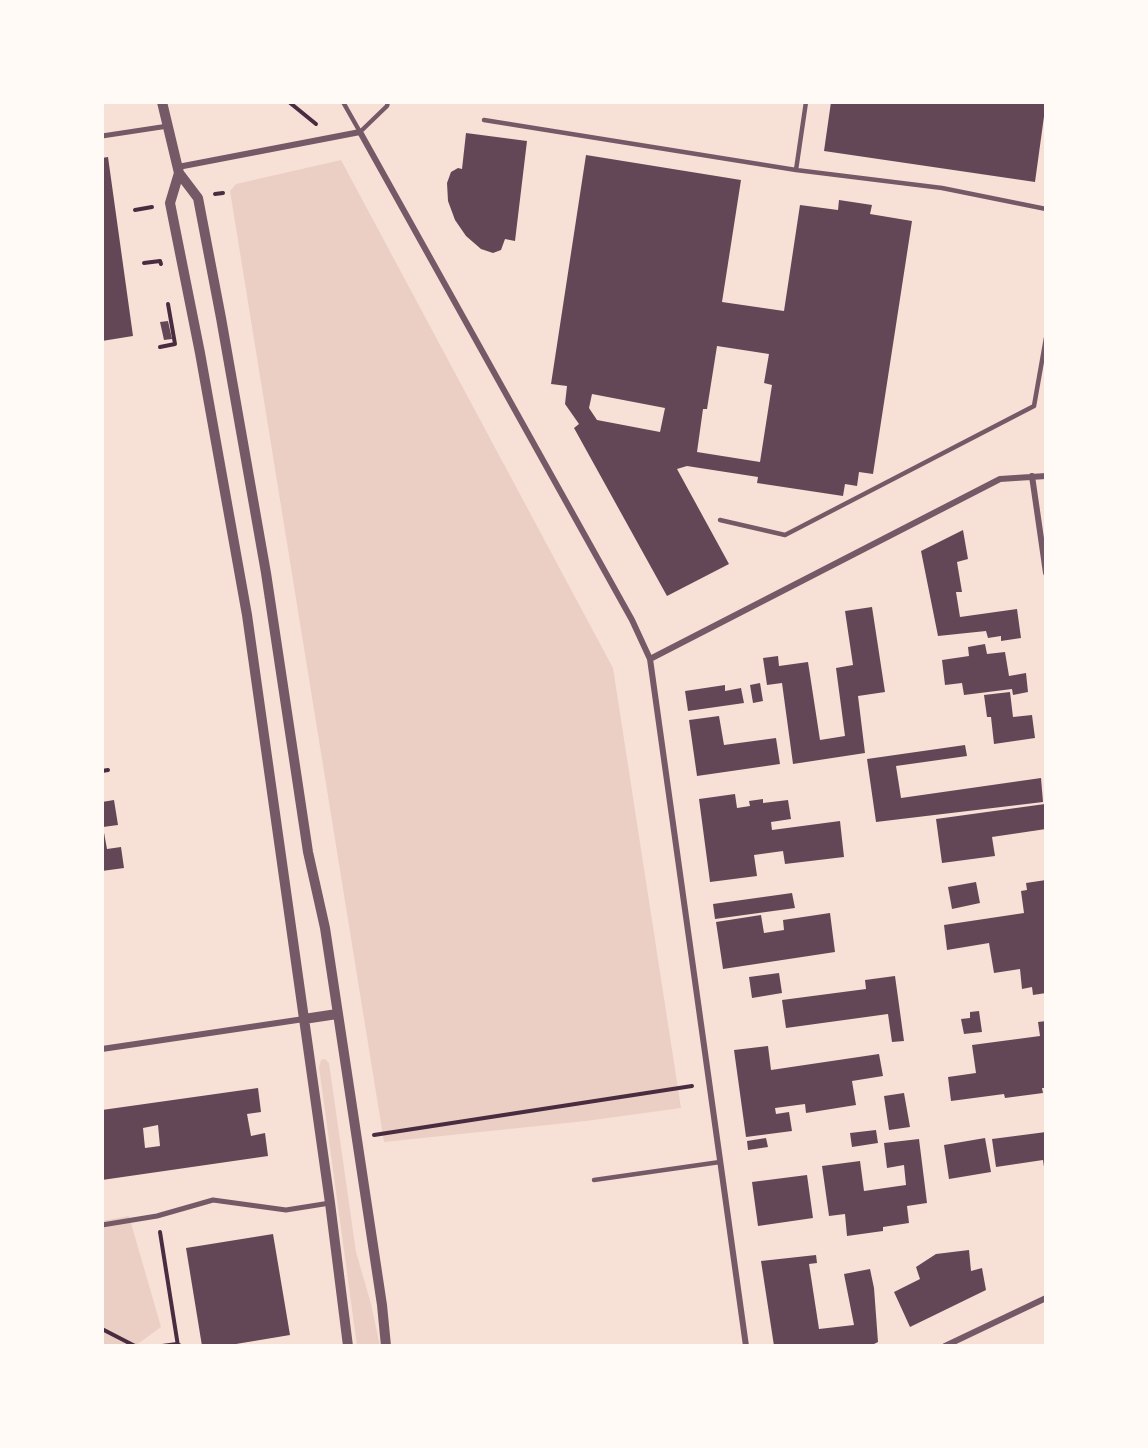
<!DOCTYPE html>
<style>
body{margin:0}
#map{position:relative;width:1148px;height:1448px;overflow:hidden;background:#f7e1d7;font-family:Mulish,sans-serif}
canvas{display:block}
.frame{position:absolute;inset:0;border:104px solid #fffaf5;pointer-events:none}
</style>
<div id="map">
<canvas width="1148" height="1448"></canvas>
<div class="frame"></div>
</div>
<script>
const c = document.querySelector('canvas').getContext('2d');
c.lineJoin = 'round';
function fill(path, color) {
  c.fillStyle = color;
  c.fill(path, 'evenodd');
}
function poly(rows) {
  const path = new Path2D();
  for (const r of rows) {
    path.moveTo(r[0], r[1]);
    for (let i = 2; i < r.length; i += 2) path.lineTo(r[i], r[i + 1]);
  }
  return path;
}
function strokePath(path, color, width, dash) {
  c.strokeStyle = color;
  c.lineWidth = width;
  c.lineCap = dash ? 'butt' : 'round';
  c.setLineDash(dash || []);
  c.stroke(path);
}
fill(poly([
 [341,160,613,668,681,1108,586,1121,384,1142,230,191,236,184],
 [325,1059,329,1063,356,1252,371,1304,380,1346,357,1346,319,1067,321,1060],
 [129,1216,161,1327,135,1346,102,1346,102,1221]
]), '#ebcfc5');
fill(poly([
 [831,102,970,102,982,104,982,102,1046,102,1035,182,824,151],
 [466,133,527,141,515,241,505,239,501,250,493,253,481,249,466,236,455,220,448,201,447,183,451,172,458,168,462,169],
 [586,155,741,180,722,302,784,311,800,205,838,210,839,200,872,205,870,214,912,221,873,474,859,472,857,486,845,484,843,496,757,483,758,477,687,466,677,469,729,564,667,596,574,428,579,424,565,404,567,386,551,384],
 [717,346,769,354,764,383,772,385,760,462,697,452,703,409,707,409],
 [592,394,665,408,660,432,597,420,589,408],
 [108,157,133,336,102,341,102,158],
 [168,321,172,339,164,340,160,322],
 [963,530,968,559,957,562,962,592,956,592,960,617,1017,609,1021,638,1001,641,1001,636,988,638,986,631,938,636,921,551],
 [872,607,885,692,858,696,865,753,793,764,782,683,767,685,763,658,778,656,779,666,808,662,820,740,845,736,836,668,853,665,845,611],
 [985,644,987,654,1005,652,1009,676,1026,673,1028,692,1013,695,1012,689,964,695,962,683,945,685,942,660,969,656,968,647],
 [760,683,763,701,753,703,750,685],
 [725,685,725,691,741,688,744,703,688,711,685,691],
 [1010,692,1013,717,1032,715,1035,738,994,744,991,717,987,717,984,695],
 [719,716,724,745,776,738,780,764,697,776,689,720],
 [965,745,967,756,896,766,901,798,1041,778,1043,802,876,822,867,759],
 [735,794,737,808,750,806,749,801,763,799,763,803,788,800,791,819,771,822,772,830,840,821,844,857,785,864,783,851,754,855,757,876,710,882,699,799],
 [114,800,118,825,103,827,107,849,121,847,124,868,102,871,102,802],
 [1045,804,1046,829,992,837,995,856,942,863,936,819],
 [1046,880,1046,993,1033,995,1032,987,1022,989,1020,969,994,973,989,943,947,950,944,925,1024,913,1021,891,1027,890,1026,883],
 [976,882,980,903,952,909,948,887],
 [792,893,795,908,715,919,713,904],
 [830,913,835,952,723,969,716,922,761,915,764,933,784,930,783,920],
 [779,973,782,993,752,998,749,977],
 [895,976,904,1041,892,1042,888,1014,786,1028,782,1000,866,989,865,980],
 [979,1011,982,1032,964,1034,961,1019,970,1018,970,1012],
 [1046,1021,1046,1088,1042,1088,1043,1093,1005,1098,1004,1094,951,1101,948,1077,976,1073,972,1045,1040,1036,1038,1022],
 [768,1046,771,1070,879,1054,883,1076,852,1081,856,1105,806,1113,805,1104,775,1108,776,1114,789,1112,792,1131,746,1137,734,1050],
 [258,1088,261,1112,247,1114,251,1136,265,1133,268,1156,102,1180,102,1110],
 [158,1125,160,1146,145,1148,143,1128],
 [904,1093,910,1127,889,1130,884,1096],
 [876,1130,878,1143,852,1147,850,1133],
 [1046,1132,1046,1167,1044,1167,1043,1160,996,1167,992,1139],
 [766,1138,768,1147,748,1150,747,1141],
 [985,1138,991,1172,949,1179,944,1145],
 [919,1139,927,1203,907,1206,909,1223,883,1227,883,1231,847,1236,845,1214,829,1216,822,1166,860,1161,864,1191,906,1185,904,1165,887,1168,884,1143],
 [807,1175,813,1218,758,1226,752,1182],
 [273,1234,290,1335,224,1346,202,1346,186,1248],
 [969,1250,971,1271,982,1268,986,1290,910,1327,894,1292,920,1279,916,1267,936,1254],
 [816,1255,817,1263,809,1264,819,1329,854,1325,844,1274,870,1269,874,1288,878,1342,870,1346,774,1346,761,1261]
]), '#644757');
strokePath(poly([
 [289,102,316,124],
 [215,194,223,193],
 [135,210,152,207],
 [144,263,160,261,161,264],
 [160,347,175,344,168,304],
 [102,771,108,770],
 [374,1135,692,1086],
 [160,1232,178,1346],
 [102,1329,135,1346],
 [162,1346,177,1344,181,1346]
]), '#4a2c40', 4);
strokePath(poly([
 [343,102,360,132,387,106,388,102],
 [484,120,796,170,942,188,1046,209],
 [796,170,806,102],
 [720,520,785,535,1034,406,1046,338],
 [594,1180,720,1162]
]), '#755966', 4.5);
strokePath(poly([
 [102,136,168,126],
 [102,1225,157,1216,213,1200,286,1210,330,1203]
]), '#755966', 5);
strokePath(poly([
 [178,167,360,132,632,620,650,659,746,1346],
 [1032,476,1046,573],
 [650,659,1000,479,1046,476],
 [102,1049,304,1019],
 [945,1346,1046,1298]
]), '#755966', 6);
strokePath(poly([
 [162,102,179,173,198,198,221,318,266,573,308,852,325,928,382,1305,386,1346],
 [179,173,170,203,200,353,247,615,330,1203,348,1346],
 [304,1019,337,1014]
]), '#755966', 10);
</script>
